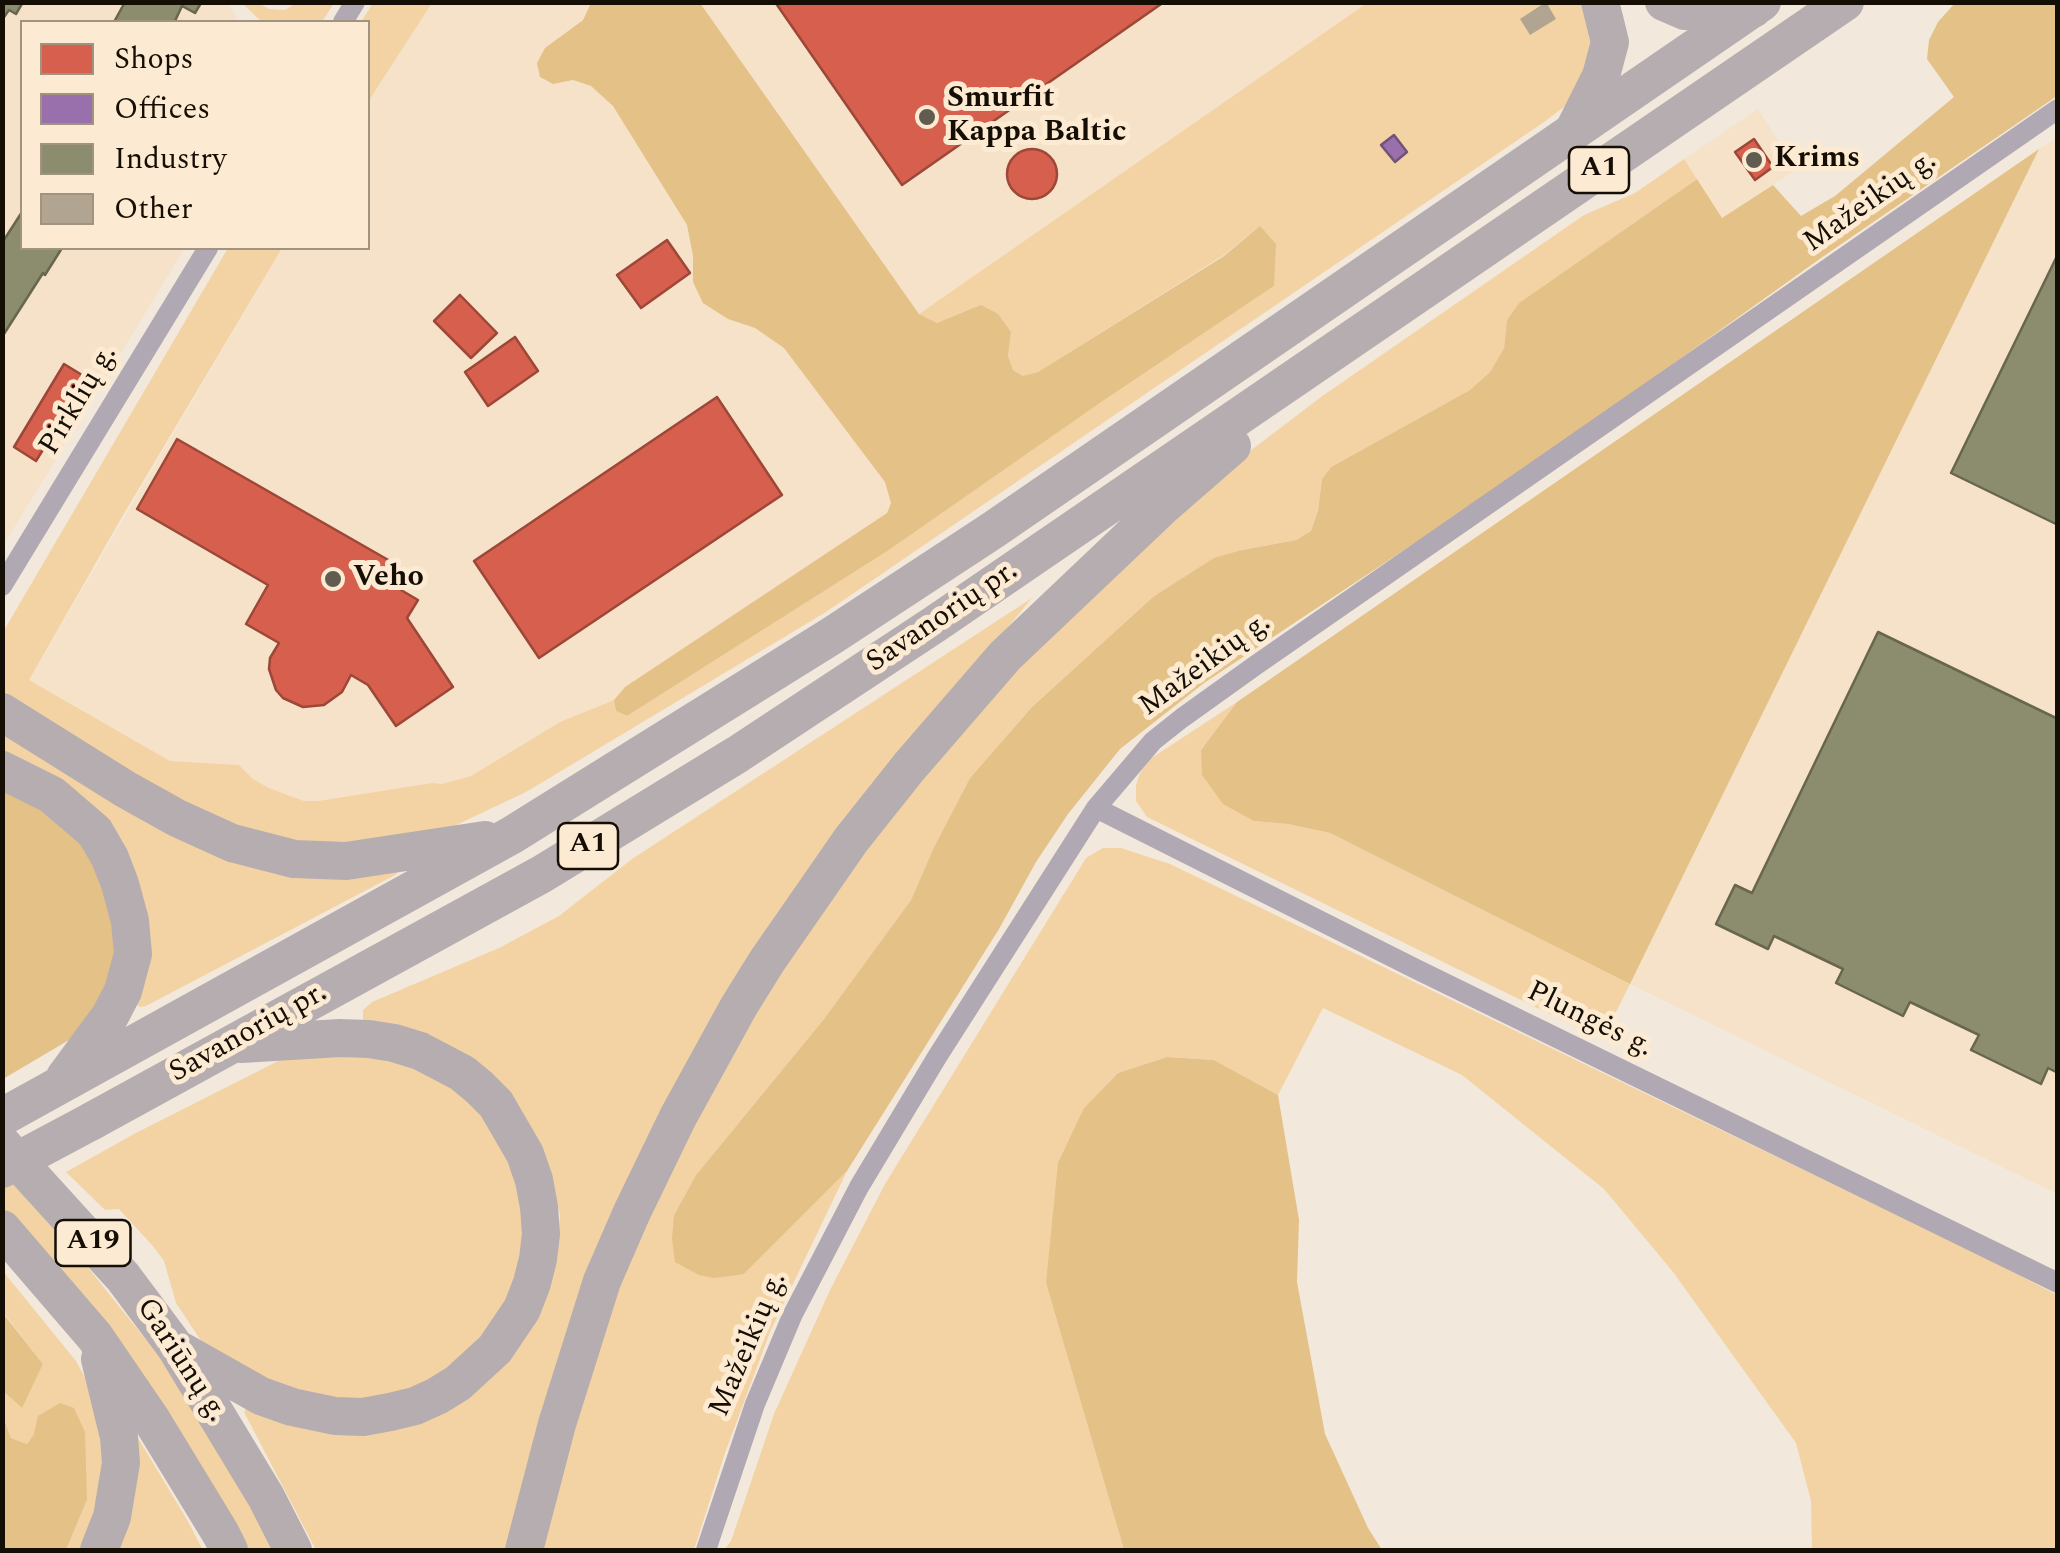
<!DOCTYPE html>
<meta charset="utf-8">
<style>
body{margin:0}
#map{position:relative;width:2060px;height:1553px;overflow:hidden;background:#f2e9dc;font-family:Spectral,serif}
canvas{display:block}
.frame{position:absolute;inset:0;border:5px solid #150e04;pointer-events:none}
.legend{position:absolute;left:20px;top:20px;width:350px;height:230px;box-sizing:border-box;background:#fcebd2;border:2px solid #a09380;margin:0;padding:12px 18px;list-style:none;font-size:30px;color:#150e04}
.legend li{display:flex;align-items:center;gap:20px;height:50px}
.legend b{width:50px;border:2px solid #a09380}
</style>
<div id="map">
<canvas width="2060" height="1553"></canvas>
<div class="frame"></div>
<ul class="legend">
<li><b style="height:28px;background:#d6604d"></b>Shops</li>
<li><b style="height:28px;background:#9970ab"></b>Offices</li>
<li><b style="height:28px;background:#8c8c6e"></b>Industry</li>
<li><b style="height:28px;background:#b1a591"></b>Other</li>
</ul>
</div>
<script>
const c = document.querySelector('canvas').getContext('2d');
c.lineJoin = 'round';
function fill(path, color) {
  c.fillStyle = color;
  c.fill(path, 'evenodd');
}
function poly(rows) {
  const path = new Path2D();
  for (const r of rows) {
    if (r.length === 3) {
      path.moveTo(r[0] + r[2], r[1]);
      path.arc(r[0], r[1], r[2], 0, 2 * Math.PI);
      continue;
    }
    path.moveTo(r[0], r[1]);
    for (let i = 2; i < r.length; i += 2) path.lineTo(r[i], r[i + 1]);
  }
  return path;
}
function strokePath(path, color, width, dash) {
  c.strokeStyle = color;
  c.lineWidth = width;
  c.lineCap = dash ? 'butt' : 'round';
  c.setLineDash(dash || []);
  c.stroke(path);
}
function drawText(font, color, halo, rows, align = 'center') {
  c.font = font + ' Spectral,serif';
  c.lineWidth = 10;
  c.setLineDash([]);
  c.textBaseline = 'middle';
  c.strokeStyle = halo;
  c.fillStyle = color;
  for (const [text, x, y, turn = 0] of rows) {
    c.save();
    c.translate(x, y);
    c.rotate((+turn || 0) * Math.PI / 180);
    c.textAlign = isNaN(turn) ? turn : align;
    if (halo) c.strokeText(text, 0, 0);
    c.fillText(text, 0, 0);
    c.restore();
  }
}
fill(poly([
 [3,3,229,3,238,22,22,22,22,248,185,248,3,546],
 [432,3,591,3,583,19,545,48,553,84,573,80,591,86,613,105,687,225,693,256,693,282,728,319,755,328,784,348,886,482,891,503,887,513,625,687,614,700,560,722,471,776,442,784,432,783,318,801,304,801,269,788,253,779,239,765,170,761,29,680,282,248,368,248,368,102],
 [700,3,1367,3,919,314],
 [1758,109,1797,169,1722,218,1684,159],
 [2057,138,2057,1194,1630,984,2039,149]
]), '#f5e2c8');
fill(poly([
 [1589,2,1599,39,1585,85,1564,107,1544,122,826,612,526,792,433,836,291,847,200,819,3,700,3,632,228,248,282,248,122,517,29,680,170,761,239,765,253,779,269,788,304,801,318,801,432,783,442,784,471,776,560,722,614,700,616,711,627,716,889,550,1100,403,1274,286,1259,227,1224,255,1038,372,1023,376,1013,370,1008,356,1011,332,946,320,937,323,919,314,1367,3],
 [242,3,258,3,269,9,285,10,296,3,334,3,322,22,262,22],
 [373,3,432,3,368,102,368,22,361,22],
 [1684,159,1697,179,1519,303,1507,320,1504,348,1490,372,1470,390,1331,467,1322,479,1318,509,1311,531,1296,540,1242,550,1153,597,1032,707,970,778,934,847,911,900,824,1019,696,1175,674,1215,744,1274,847,1171,770,1332,725,1453,694,1550,536,1550,634,1235,757,994,971,708,1208,483,1321,397,1584,215,1635,193],
 [1032,598,841,830,753,955,507,1550,316,1550,244,1412,250,1402,424,1417,558,1245,560,1215,550,1173,532,1132,363,1022,363,1010,372,1002,499,948,559,916,632,859],
 [1237,702,1201,750,1254,821,1288,824,1330,833,1630,984,1613,1018,1598,1026,1578,1028,1147,817,1136,801,1136,785,1140,773,1150,759],
 [10,725,151,815,398,869,397,874,146,1006,140,1007,136,1004,3,753,2,737],
 [1103,848,1121,848,1170,864,1988,1259,2057,1295,2057,1550,1812,1550,1811,1501,1796,1443,1673,1272,1604,1189,1462,1075,1323,1008,1278,1095,1214,1060,1167,1057,1118,1073,1084,1108,1046,1283,1124,1550,724,1550,731,1541,774,1414,830,1290,885,1184,1086,858],
 [330,1047,421,1061,492,1116,529,1200,516,1296,457,1369,367,1405,269,1387,204,1345,176,1303,164,1261,152,1245,119,1209,105,1210,66,1172,134,1134,284,1058],
 [2,1169,28,1193,163,1361,276,1550,243,1550,96,1321,3,1210],
 [2,1270,76,1361,98,1401,108,1445,91,1550,66,1550,87,1500,34,1434,27,1444,11,1438,3,1417,3,1391,21,1407,43,1364,3,1312],
 [129,1423,186,1518,203,1550,115,1550]
]), '#f3d3a3');
fill(poly([
 [591,3,700,3,919,314,937,323,981,305,998,314,1011,332,1008,356,1013,370,1023,376,1038,372,1224,256,1260,226,1276,244,1274,286,1100,403,889,550,627,716,616,711,614,700,625,687,887,513,891,503,885,482,784,348,755,328,728,319,703,303,693,282,693,256,687,225,613,106,591,86,573,80,553,84,540,77,537,63,545,48,583,20],
 [1955,3,2057,3,2057,96,1821,258,1526,469,1204,683,1120,749,1068,814,1036,862,999,929,847,1171,744,1274,714,1278,699,1275,675,1262,672,1239,674,1215,696,1175,824,1019,911,900,934,847,970,778,1032,707,1153,597,1214,558,1242,550,1296,540,1311,531,1318,510,1322,479,1331,467,1470,390,1490,372,1504,348,1507,320,1519,303,1697,179,1722,218,1773,185,1801,216,1835,196,1954,97,1927,59,1929,40,1938,22],
 [2039,149,1630,984,1330,833,1288,824,1254,821,1223,804,1202,775,1201,750,1237,702],
 [2,781,68,820,114,889,114,984,69,1040,3,1079],
 [1167,1057,1214,1060,1278,1095,1299,1220,1297,1282,1325,1434,1368,1528,1382,1550,1124,1550,1046,1283,1058,1163,1084,1108,1118,1073],
 [2,1312,43,1364,22,1408,3,1391],
 [60,1403,74,1408,85,1432,87,1500,66,1550,3,1550,3,1417,11,1438,27,1444,34,1434,38,1416]
]), '#e4c187');
const shops = poly([
 [775,2,1164,2,902,185,775,2],
 [1754,139,1773,167,1755,180,1735,152,1754,139],
 [1032,174,25],
 [667,240,690,273,641,308,617,275,667,240],
 [460,295,497,333,471,358,434,321,460,295],
 [515,337,538,371,488,406,465,372,515,337],
 [64,364,87,378,36,461,14,447,64,364],
 [717,397,782,495,539,658,474,561,717,397],
 [177,439,411,573,401,590,418,600,407,618,453,687,396,726,368,685,351,675,342,692,324,705,303,707,283,698,276,690,269,669,270,658,279,643,246,624,268,585,137,509,177,439]
]);
fill(shops, '#d6604d');
strokePath(shops, '#9c4737', 2.5);
const offices = poly([
 [1394,135,1407,152,1395,162,1381,145,1394,135]
]);
fill(offices, '#9970ab');
strokePath(offices, '#715379', 2.5);
const industry = poly([
 [2,2,23,2,16,14,9,10,2,20,2,2],
 [125,2,199,2,201,3,195,13,182,6,175,21,178,22,114,22,125,2],
 [22,212,22,248,62,248,45,275,43,273,2,337,2,243,22,212],
 [2058,254,2058,525,1951,473,2058,254],
 [1878,632,2058,719,2058,1073,2048,1068,2041,1084,1971,1050,1979,1035,1910,1002,1903,1016,1836,983,1843,969,1774,936,1768,949,1716,924,1735,885,1752,893,1878,632]
]);
fill(industry, '#8c8c6e');
strokePath(industry, '#68664e', 2.5);
fill(poly([
 [1546,2,1556,19,1530,35,1520,19]
]), '#b1a591');
strokePath(poly([
 [343,22,355,2],
 [2,586,208,248],
 [1096,808,1416,969,2058,1283],
 [706,1550,755,1404,792,1316,859,1187,937,1057,1096,808,1153,741,1182,718,1256,665,2058,109]
]), '#b0a8b2', 20);
strokePath(poly([
 [1664,2,1685,11,1753,9],
 [1574,130,1601,76,1610,42,1600,2],
 [2,712,125,789,177,818,232,843,294,859,346,861,485,840],
 [2,770,52,795,95,832,110,858,120,884,130,921,133,954,123,991,110,1016,65,1077],
 [2,1117,512,835,833,635,993,530,1762,2],
 [92,1121,542,874,738,754,935,624,1845,2],
 [2,1144,123,1277,176,1348,266,1497,293,1550],
 [2,1229,95,1337,151,1419,221,1534,229,1550],
 [176,1348,261,1396,292,1407,335,1416,363,1417,390,1412,415,1406,437,1396,458,1383,495,1349,522,1309,532,1283,538,1259,541,1234,539,1207,534,1180,525,1154,496,1104,479,1087,462,1073,420,1051,394,1043,369,1039,340,1038,241,1044],
 [99,1550,112,1517,121,1463,119,1437,100,1359],
 [524,1550,557,1424,602,1281,632,1212,678,1117,739,1006,767,961,851,840,909,767,1005,656,1162,507,1232,446]
]), '#b6adb1', 38);
strokePath(poly([
 [2,1169,92,1121]
]), '#b6adb1', 38);
for (const [x, y, r, color] of [
 [927,117,10,"#625b50"],
 [1754,160,10,"#625b50"],
 [333,579,10,"#625b50"]
]) {
  const dot = new Path2D();
  dot.arc(x, y, r, 0, 2 * Math.PI);
  c.fillStyle = color;
  c.fill(dot);
  strokePath(dot, '#fcebd2', 4);
}
for (const [x, y, w] of [
 [1599,170,60],
 [588,846,60],
 [93,1243,75]
]) {
  const box = new Path2D();
  box.roundRect(x - w / 2, y - 23, w, 46, 8);
  c.fillStyle = '#fcebd2';
  c.fill(box);
  strokePath(box, '#150e04', 2.5);
}
drawText('bold 28px', '#150e04', null, [
 ["A1",1599,170],
 ["A1",588,846],
 ["A19",93,1243]
]);
drawText('bold 30px', '#150e04', '#fcebd2', [
 ["Smurfit",947,100],
 ["Kappa Baltic",947,134],
 ["Krims",1774,160],
 ["Veho",353,579]
], 'left');
drawText('30px', '#150e04', '#fcebd2', [
 ["Mažeikių g.",1871,203,-35],
 ["Pirklių g.",80,401,-59],
 ["Savanorių pr.",943,618,-34],
 ["Mažeikių g.",1206,666,-36],
 ["Plungės g.",1589,1021,26],
 ["Savanorių pr.",249,1034,-29],
 ["Mažeikių g.",750,1345,-67],
 ["Gariūnų g.",180,1361,57]
]);
</script>
